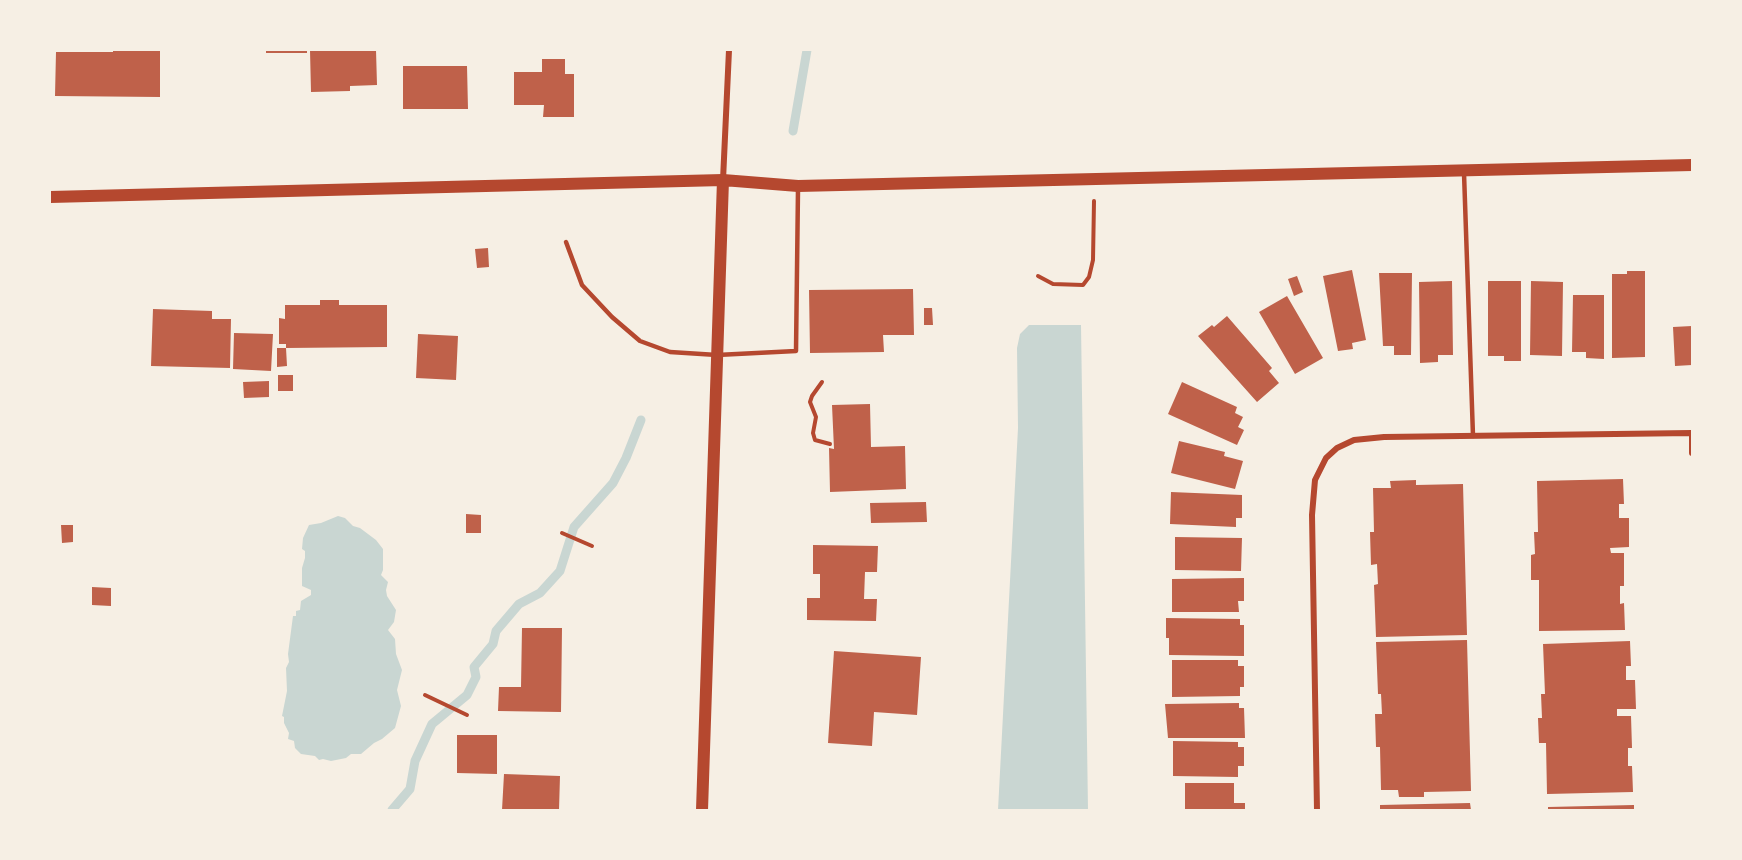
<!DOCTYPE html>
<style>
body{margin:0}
#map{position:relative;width:1742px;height:860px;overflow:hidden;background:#f6efe4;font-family:"Noto Sans",sans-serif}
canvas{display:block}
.frame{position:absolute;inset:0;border:51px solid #f6efe4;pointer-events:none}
</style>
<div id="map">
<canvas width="1742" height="860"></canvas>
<div class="frame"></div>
</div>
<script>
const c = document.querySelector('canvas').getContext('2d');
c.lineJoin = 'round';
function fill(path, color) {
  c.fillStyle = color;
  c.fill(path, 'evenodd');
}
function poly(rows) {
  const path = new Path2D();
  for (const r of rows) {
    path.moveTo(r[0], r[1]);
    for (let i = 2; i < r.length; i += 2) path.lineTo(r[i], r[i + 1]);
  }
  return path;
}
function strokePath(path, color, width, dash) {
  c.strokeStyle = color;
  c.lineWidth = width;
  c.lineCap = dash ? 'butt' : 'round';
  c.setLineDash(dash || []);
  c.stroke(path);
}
fill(poly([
 [1029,325,1081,325,1088,810,998,810,1018,428,1017,348,1020,334],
 [338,516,345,518,353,526,360,528,376,540,383,549,383,570,381,575,388,582,386,590,387,596,396,610,394,622,388,630,395,639,396,654,402,670,397,690,401,706,395,728,382,739,374,743,361,754,351,754,346,758,331,761,323,759,319,760,315,756,301,754,295,748,294,741,288,739,289,733,284,723,284,717,282,716,287,691,286,668,289,662,288,654,293,616,296,616,296,611,300,610,301,601,311,595,311,590,302,586,302,568,305,558,305,551,302,549,303,538,309,525,321,523]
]), '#c9d6d2');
strokePath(poly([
 [793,131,807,50],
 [392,810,410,789,415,761,432,724,467,695,476,677,474,667,493,644,496,631,519,604,540,593,560,571,574,527,613,483,626,458,641,420]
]), '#c9d6d2', 9);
fill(poly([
 [113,50,160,50,160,97,55,96,56,52,113,52],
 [266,50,307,50,307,53,266,53],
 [310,50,376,50,377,85,350,86,350,91,311,92],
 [542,59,565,59,565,74,574,74,574,117,543,117,544,105,514,105,514,72,542,72],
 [403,66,467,66,468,109,403,109],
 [488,248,489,267,477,268,475,249],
 [1352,270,1366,340,1352,343,1353,349,1338,351,1323,276],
 [1627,271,1645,271,1645,357,1612,358,1612,274,1627,274],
 [1379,273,1412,273,1411,355,1394,355,1394,346,1383,346],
 [1297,276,1303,292,1294,296,1288,279],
 [1452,281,1453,355,1438,355,1438,362,1420,363,1419,282],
 [1488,281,1521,281,1521,361,1504,361,1504,356,1488,356],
 [1531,281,1563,282,1562,356,1530,355],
 [913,289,914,335,883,335,884,352,810,353,809,290],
 [1573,295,1604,295,1604,359,1586,358,1586,352,1572,352],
 [1287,296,1323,358,1295,374,1259,312],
 [320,300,339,300,339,305,387,305,387,347,286,348,286,344,279,344,279,318,285,319,285,305,320,305],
 [924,308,932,308,933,325,924,325],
 [153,309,212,311,212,319,231,319,230,368,151,366],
 [1227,316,1272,368,1269,371,1279,383,1257,402,1198,336,1212,325,1214,327],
 [1692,326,1692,365,1675,366,1673,327],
 [234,333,273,334,271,371,233,369],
 [418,334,458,336,456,380,416,378],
 [277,348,286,348,287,366,277,367],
 [278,375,293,375,293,391,278,391],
 [269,381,269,397,244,398,243,382],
 [1182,382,1237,407,1235,413,1243,417,1238,427,1244,430,1237,445,1168,414],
 [870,404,871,447,905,446,906,489,830,492,829,448,834,449,832,405],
 [1179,441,1225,452,1224,456,1243,461,1235,489,1171,473],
 [1623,479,1624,504,1619,504,1619,518,1629,518,1629,547,1610,548,1611,553,1624,553,1624,586,1620,586,1620,604,1624,603,1625,630,1539,631,1539,580,1531,580,1531,555,1535,554,1534,532,1538,532,1537,481],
 [1416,480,1416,485,1463,484,1467,635,1376,637,1374,585,1378,584,1377,564,1371,565,1370,532,1374,532,1373,488,1391,488,1390,481],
 [1171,492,1242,495,1242,518,1236,518,1236,527,1170,524],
 [926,502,927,522,871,523,870,503],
 [466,514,481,515,481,533,466,533],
 [61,525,73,525,73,542,62,543],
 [1175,537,1242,538,1241,571,1175,570],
 [813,545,878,546,877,572,865,572,864,599,877,599,876,621,807,620,807,598,820,598,820,574,813,574],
 [1244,578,1244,601,1238,601,1239,612,1172,612,1172,579],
 [92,587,111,588,111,606,92,605],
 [1166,618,1240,619,1240,625,1244,625,1244,656,1169,655,1169,638,1166,638],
 [522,628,562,628,561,712,498,711,499,687,521,687],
 [1467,640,1471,791,1424,792,1424,797,1399,797,1398,790,1381,790,1380,747,1376,747,1375,714,1382,714,1381,694,1378,694,1376,642],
 [1630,641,1631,666,1626,666,1626,680,1635,680,1636,709,1617,709,1617,716,1631,716,1632,748,1628,748,1628,766,1632,766,1633,792,1547,794,1546,743,1539,743,1538,718,1542,718,1541,694,1545,694,1543,644],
 [834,651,921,657,917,715,874,712,872,746,828,743],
 [1172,660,1238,660,1238,666,1244,666,1244,687,1240,687,1240,696,1172,697],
 [1239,703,1239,708,1244,708,1245,738,1168,738,1165,704],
 [457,735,497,735,497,774,457,773],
 [1173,741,1238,742,1238,747,1244,747,1244,766,1238,766,1238,777,1173,776],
 [504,774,560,776,559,810,502,810],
 [1185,783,1234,783,1234,803,1245,803,1245,810,1185,810],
 [1470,803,1471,810,1380,810,1380,805],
 [1634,805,1634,810,1548,810,1548,807]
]), '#bf614a');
strokePath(poly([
 [1038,276,1053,284,1083,285,1089,277,1093,260,1094,201],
 [822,382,812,396,810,402,816,417,813,433,815,440,830,444],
 [562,533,592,546],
 [425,695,467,715]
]), '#b5482f', 4);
strokePath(poly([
 [1464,173,1473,436],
 [566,242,582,285,612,317,640,341,670,352,717,355,796,351,798,189]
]), '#b5482f', 4.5);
strokePath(poly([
 [723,180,729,50],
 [1692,433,1692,453],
 [1317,810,1312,515,1315,480,1326,458,1337,448,1354,440,1384,437,1692,433]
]), '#b5482f', 6);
strokePath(poly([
 [50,197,723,180,798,186,1692,165],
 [702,810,723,180]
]), '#b5482f', 12);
</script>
